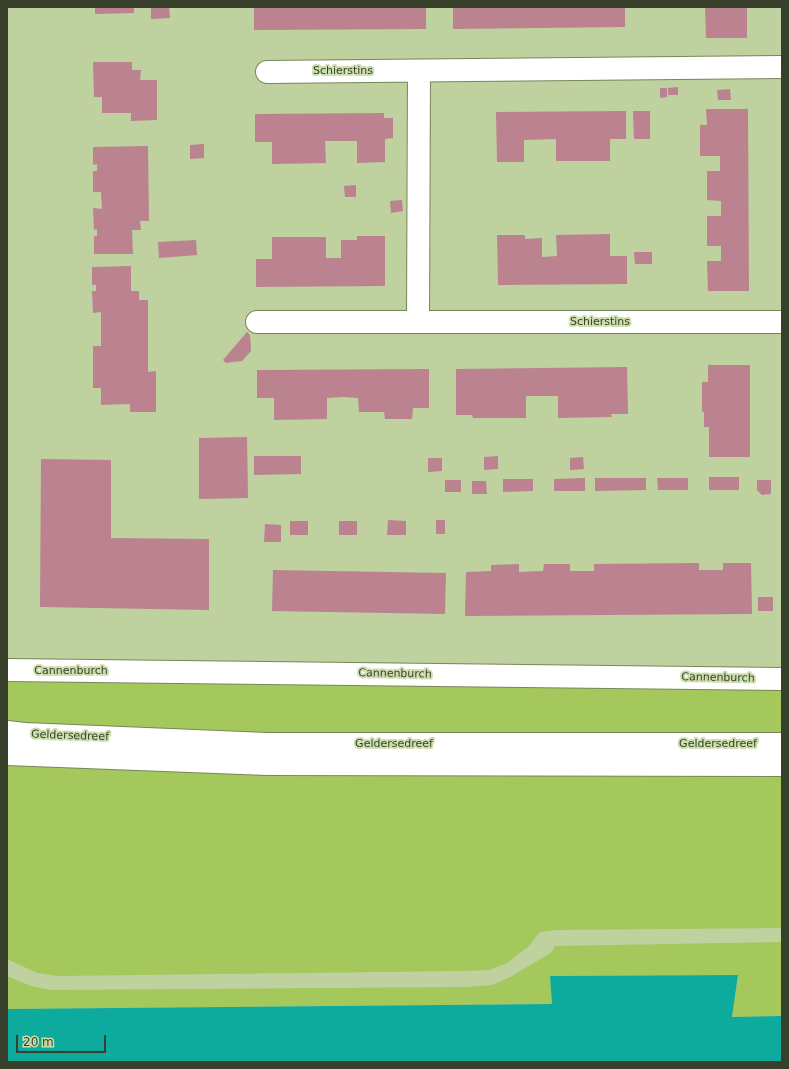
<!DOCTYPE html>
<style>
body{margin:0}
#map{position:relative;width:789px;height:1069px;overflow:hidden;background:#bed19f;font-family:"DejaVu Sans",sans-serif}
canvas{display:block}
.frame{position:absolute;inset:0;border:8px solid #38402c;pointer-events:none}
.scale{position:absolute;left:16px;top:1035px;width:90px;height:18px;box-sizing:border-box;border:2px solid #38402c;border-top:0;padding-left:5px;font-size:12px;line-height:14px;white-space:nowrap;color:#38402c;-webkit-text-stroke:3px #cbdeac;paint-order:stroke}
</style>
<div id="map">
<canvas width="789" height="1069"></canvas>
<div class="frame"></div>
<div class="scale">20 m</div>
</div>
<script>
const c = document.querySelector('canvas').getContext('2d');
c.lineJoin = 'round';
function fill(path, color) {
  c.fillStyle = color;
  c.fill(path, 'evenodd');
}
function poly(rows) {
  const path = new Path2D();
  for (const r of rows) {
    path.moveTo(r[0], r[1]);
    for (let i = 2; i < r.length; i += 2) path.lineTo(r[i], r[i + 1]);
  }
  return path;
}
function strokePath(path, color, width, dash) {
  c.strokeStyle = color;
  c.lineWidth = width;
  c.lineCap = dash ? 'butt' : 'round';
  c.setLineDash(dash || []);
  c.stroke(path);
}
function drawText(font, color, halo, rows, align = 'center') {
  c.font = font + ' "DejaVu Sans",sans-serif';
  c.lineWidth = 4;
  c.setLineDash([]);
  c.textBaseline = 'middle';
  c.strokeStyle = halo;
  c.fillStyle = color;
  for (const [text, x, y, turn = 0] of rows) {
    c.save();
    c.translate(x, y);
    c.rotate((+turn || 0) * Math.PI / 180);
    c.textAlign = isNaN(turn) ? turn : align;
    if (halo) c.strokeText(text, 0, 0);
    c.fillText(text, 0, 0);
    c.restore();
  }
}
fill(poly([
 [7,681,782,690,782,735,226,732,7,724],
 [7,761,782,772,782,928,557,930,540,932,529,946,507,963,489,970,463,971,58,976,37,973,7,959],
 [782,942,782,1016,732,1017,738,975,551,976,552,1004,7,1009,7,976,31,986,51,990,469,987,492,985,512,976,552,952,555,946]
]), '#a4c85b');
fill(poly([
 [738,975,732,1017,782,1016,782,1062,7,1062,7,1009,552,1004,550,976]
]), '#0dab9d');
fill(poly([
 [95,7,134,7,134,13,95,14],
 [151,7,169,7,170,18,151,19],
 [254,7,426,7,426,29,254,30],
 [453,7,625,7,625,27,453,29],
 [705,7,747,7,747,38,706,38],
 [93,62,132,62,132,70,141,70,140,80,157,80,157,120,131,121,131,113,102,113,102,97,94,97],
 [678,87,678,95,668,95,668,88],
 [660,88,667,88,667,97,660,98],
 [730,89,731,100,718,100,717,90],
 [706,109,748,109,749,291,708,291,707,261,721,261,721,246,707,246,707,216,721,216,721,201,707,200,707,171,720,171,720,156,700,156,700,125,707,125],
 [626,111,626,139,610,139,610,161,556,161,556,139,524,140,524,162,497,162,496,112],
 [633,111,650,111,650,139,634,139],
 [384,113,384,118,393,118,393,138,385,139,385,162,357,163,357,141,325,141,326,163,272,164,272,142,255,142,255,114],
 [204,144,204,158,190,159,190,145],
 [148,146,149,221,140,221,141,230,132,230,133,254,94,254,94,236,97,236,97,229,94,230,93,208,102,209,101,192,93,192,93,171,97,171,97,164,93,165,93,147],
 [356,185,356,197,345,197,344,186],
 [402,200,403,211,391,213,390,201],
 [610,234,610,256,627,256,627,284,498,285,497,235,525,235,525,239,542,238,542,257,557,256,556,235],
 [357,236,385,236,385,286,256,287,256,259,272,259,272,237,326,237,326,258,341,258,341,240,357,240],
 [196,240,197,255,159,258,158,242],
 [634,252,652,252,652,264,635,264],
 [131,266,131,291,139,291,139,300,148,300,148,372,156,371,156,412,130,412,130,404,101,405,101,388,93,388,93,346,101,346,101,312,93,313,92,291,96,291,96,285,92,285,92,267],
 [247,332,250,335,251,351,242,361,226,363,223,360],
 [708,365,750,365,750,457,709,457,709,427,704,427,704,412,702,412,702,382,708,382],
 [627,367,628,414,611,414,612,417,558,418,558,396,526,396,526,418,473,418,472,415,456,415,456,369],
 [429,369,429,408,413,408,412,419,385,419,384,412,359,412,358,398,343,397,327,398,327,419,274,420,274,398,257,398,257,370],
 [247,437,248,498,199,499,199,438],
 [254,456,301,456,301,474,254,475],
 [498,456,498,469,484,470,484,457],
 [583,457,584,469,570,470,570,458],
 [428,458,442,458,442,471,428,472],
 [41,459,111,460,111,538,209,539,209,610,40,607],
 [709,477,739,477,739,490,709,490],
 [585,478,585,491,554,491,554,479],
 [595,478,646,478,646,490,595,491],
 [657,478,688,478,688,490,658,490],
 [503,479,533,479,533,491,503,492],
 [445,480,461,480,461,492,445,492],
 [757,480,771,480,771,494,762,495,757,490],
 [472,481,486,481,487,494,472,494],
 [388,520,406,521,406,535,387,535],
 [436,520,445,520,445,534,436,534],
 [290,521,308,521,308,535,290,535],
 [339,521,357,521,357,535,339,535],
 [265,524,281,525,281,542,264,542],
 [699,563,699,570,723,570,723,563,751,563,752,614,465,616,466,572,491,571,491,565,519,564,519,572,543,571,544,564,570,564,570,571,594,571,594,564],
 [273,570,446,573,445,614,272,611],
 [758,597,773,597,773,611,758,611]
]), '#ba838f');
const minor = poly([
 [267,72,782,67],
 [257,322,782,322],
 [418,322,419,71],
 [7,670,782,679]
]);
const major = poly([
 [7,732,25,734,267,744,782,744],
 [7,754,268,764,782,765]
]);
strokePath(minor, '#768759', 24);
strokePath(major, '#768759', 24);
strokePath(minor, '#fff', 22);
strokePath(major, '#fff', 22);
drawText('11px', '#38402c', '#cbdeac', [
 ["Schierstins",343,71],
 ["Schierstins",600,322],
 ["Cannenburch",71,671],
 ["Cannenburch",395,674,1],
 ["Cannenburch",718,678,1],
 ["Geldersedreef",70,736,2],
 ["Geldersedreef",394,744],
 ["Geldersedreef",718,744]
]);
</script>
